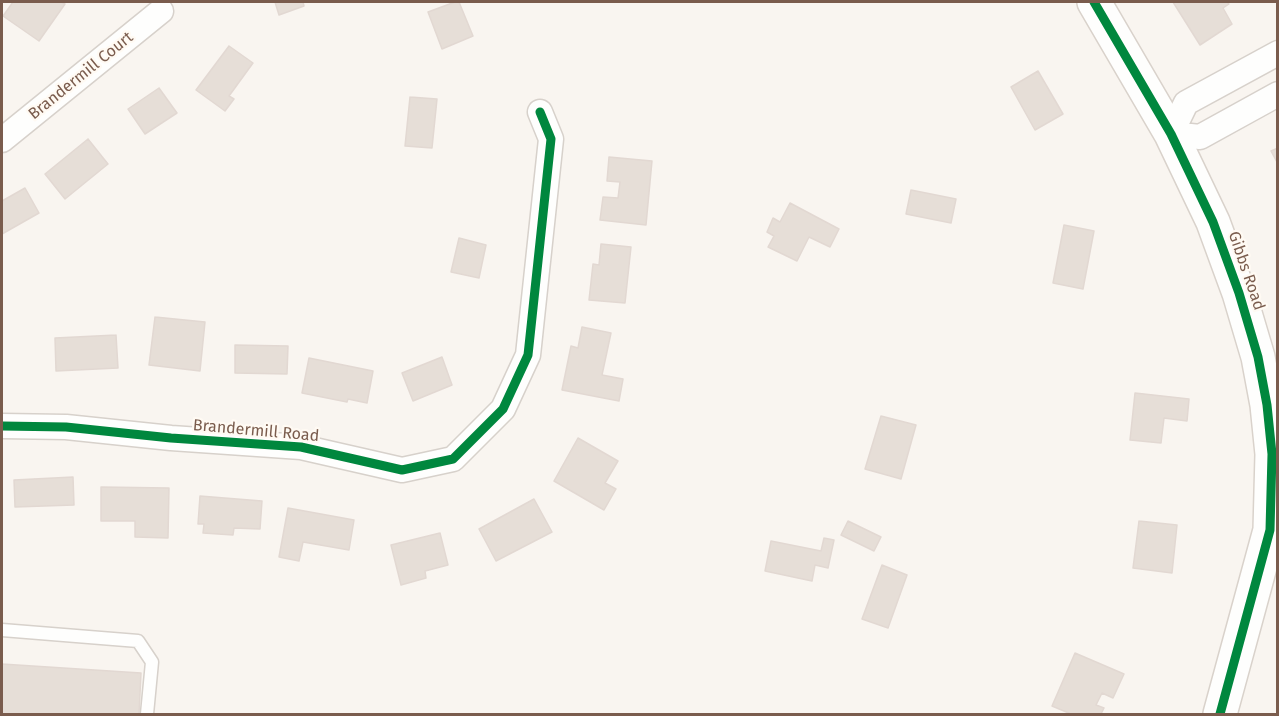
<!DOCTYPE html>
<style>
body{margin:0}
#map{position:relative;width:1279px;height:716px;overflow:hidden;background:#f9f5f0;font-family:"Fira Sans",sans-serif}
canvas{display:block}
.frame{position:absolute;inset:0;border:3px solid #7a5c4d;pointer-events:none}
</style>
<div id="map">
<canvas width="1279" height="716"></canvas>
<div class="frame"></div>
</div>
<script>
const c = document.querySelector('canvas').getContext('2d');
c.lineJoin = 'round';
function fill(path, color) {
  c.fillStyle = color;
  c.fill(path, 'evenodd');
}
function poly(rows) {
  const path = new Path2D();
  for (const r of rows) {
    path.moveTo(r[0], r[1]);
    for (let i = 2; i < r.length; i += 2) path.lineTo(r[i], r[i + 1]);
  }
  return path;
}
function strokePath(path, color, width, dash) {
  c.strokeStyle = color;
  c.lineWidth = width;
  c.lineCap = dash ? 'butt' : 'round';
  c.setLineDash(dash || []);
  c.stroke(path);
}
function drawText(font, color, halo, rows, align = 'center') {
  c.font = font + ' "Fira Sans",sans-serif';
  c.lineWidth = 4.5;
  c.setLineDash([]);
  c.textBaseline = 'middle';
  c.strokeStyle = halo;
  c.fillStyle = color;
  for (const [text, x, y, turn = 0] of rows) {
    c.save();
    c.translate(x, y);
    c.rotate((+turn || 0) * Math.PI / 180);
    c.textAlign = isNaN(turn) ? turn : align;
    if (halo) c.strokeText(text, 0, 0);
    c.fillText(text, 0, 0);
    c.restore();
  }
}
const building = poly([
 [13,2,61,2,65,4,39,41,3,16,13,2],
 [275,2,303,2,304,6,279,15,275,2],
 [455,2,459,2,473,36,442,49,428,12,455,2],
 [1173,2,1227,2,1229,4,1223,8,1232,24,1200,45,1173,2],
 [229,46,253,63,229,96,234,99,225,111,196,90,229,46],
 [1038,71,1063,114,1035,130,1011,87,1038,71],
 [159,88,177,113,145,134,128,109,159,88],
 [410,97,437,99,432,148,405,146,410,97],
 [88,139,108,164,65,199,45,174,88,139],
 [1278,148,1278,164,1271,151,1278,148],
 [609,157,652,161,646,225,600,220,603,197,618,198,620,182,607,181,609,157],
 [25,188,39,213,2,234,2,201,25,188],
 [911,190,956,199,951,223,906,214,911,190],
 [790,203,839,229,830,247,809,237,797,261,768,247,774,236,767,232,773,218,780,222,790,203],
 [1064,225,1094,231,1083,289,1053,283,1064,225],
 [459,238,486,245,479,278,451,272,459,238],
 [601,244,631,247,625,303,589,300,593,264,599,265,601,244],
 [155,317,205,322,200,371,149,365,155,317],
 [582,327,611,333,602,375,623,379,619,401,562,390,571,346,578,348,582,327],
 [116,335,118,368,56,371,55,338,116,335],
 [235,345,288,346,287,374,235,373,235,345],
 [442,357,452,385,413,401,402,373,442,357],
 [309,358,373,371,367,403,348,399,347,402,302,393,309,358],
 [1135,393,1189,399,1187,421,1164,418,1161,443,1130,440,1135,393],
 [881,416,916,425,901,479,865,469,881,416],
 [578,438,618,461,605,483,616,489,604,510,554,481,578,438],
 [73,477,74,505,15,507,14,480,73,477],
 [101,487,169,488,168,538,135,537,135,521,101,521,101,487],
 [200,496,262,501,260,529,234,528,233,535,203,533,204,524,198,524,200,496],
 [534,499,552,532,496,561,479,529,534,499],
 [288,508,354,520,349,550,303,542,299,561,279,557,288,508],
 [848,521,881,537,874,551,841,535,848,521],
 [1139,521,1177,525,1172,573,1133,568,1139,521],
 [440,533,448,565,425,571,426,578,401,585,391,545,440,533],
 [824,538,834,540,828,568,815,565,812,581,765,571,771,541,821,551,824,538],
 [882,565,907,575,888,628,862,619,882,565],
 [1075,653,1124,674,1113,698,1102,693,1096,705,1104,708,1101,714,1071,714,1052,706,1075,653],
 [2,664,141,673,139,714,2,714,2,664]
]);
fill(building, '#e6ded7');
strokePath(building, '#e2d8d2', 1.5);
const lane = poly([
 [2,630,138,641,152,662,147,714]
]);
const street = poly([
 [1278,53,1186,103,1171,134,1200,137,1278,94],
 [2,140,161,11],
 [2,426,66,427,171,438,301,447,402,470,453,459,503,409,528,355,551,139,540,112]
]);
const secondary = poly([
 [1094,2,1171,134,1213,222,1239,293,1258,357,1267,405,1272,454,1270,530,1220,714]
]);
strokePath(lane, '#d7d1cb', 15);
strokePath(street, '#d7d1cb', 27);
strokePath(secondary, '#d9d2cb', 36);
strokePath(lane, '#fefefd', 12);
strokePath(street, '#fefefd', 24);
strokePath(secondary, '#fefefd', 33);
strokePath(poly([
 [1094,2,1171,134,1213,222,1239,293,1258,357,1267,405,1272,454,1270,530,1220,714],
 [2,426,66,427,171,438,301,447,402,470,453,459,503,409,528,355,551,139,540,112]
]), '#00873e', 9);
drawText('16px', '#7a5c4d', '#fffaf3', [
 ["Brandermill Court",81,76,-39],
 ["Gibbs Road",1246,271,71],
 ["Brandermill Road",256,431,5]
]);
</script>
